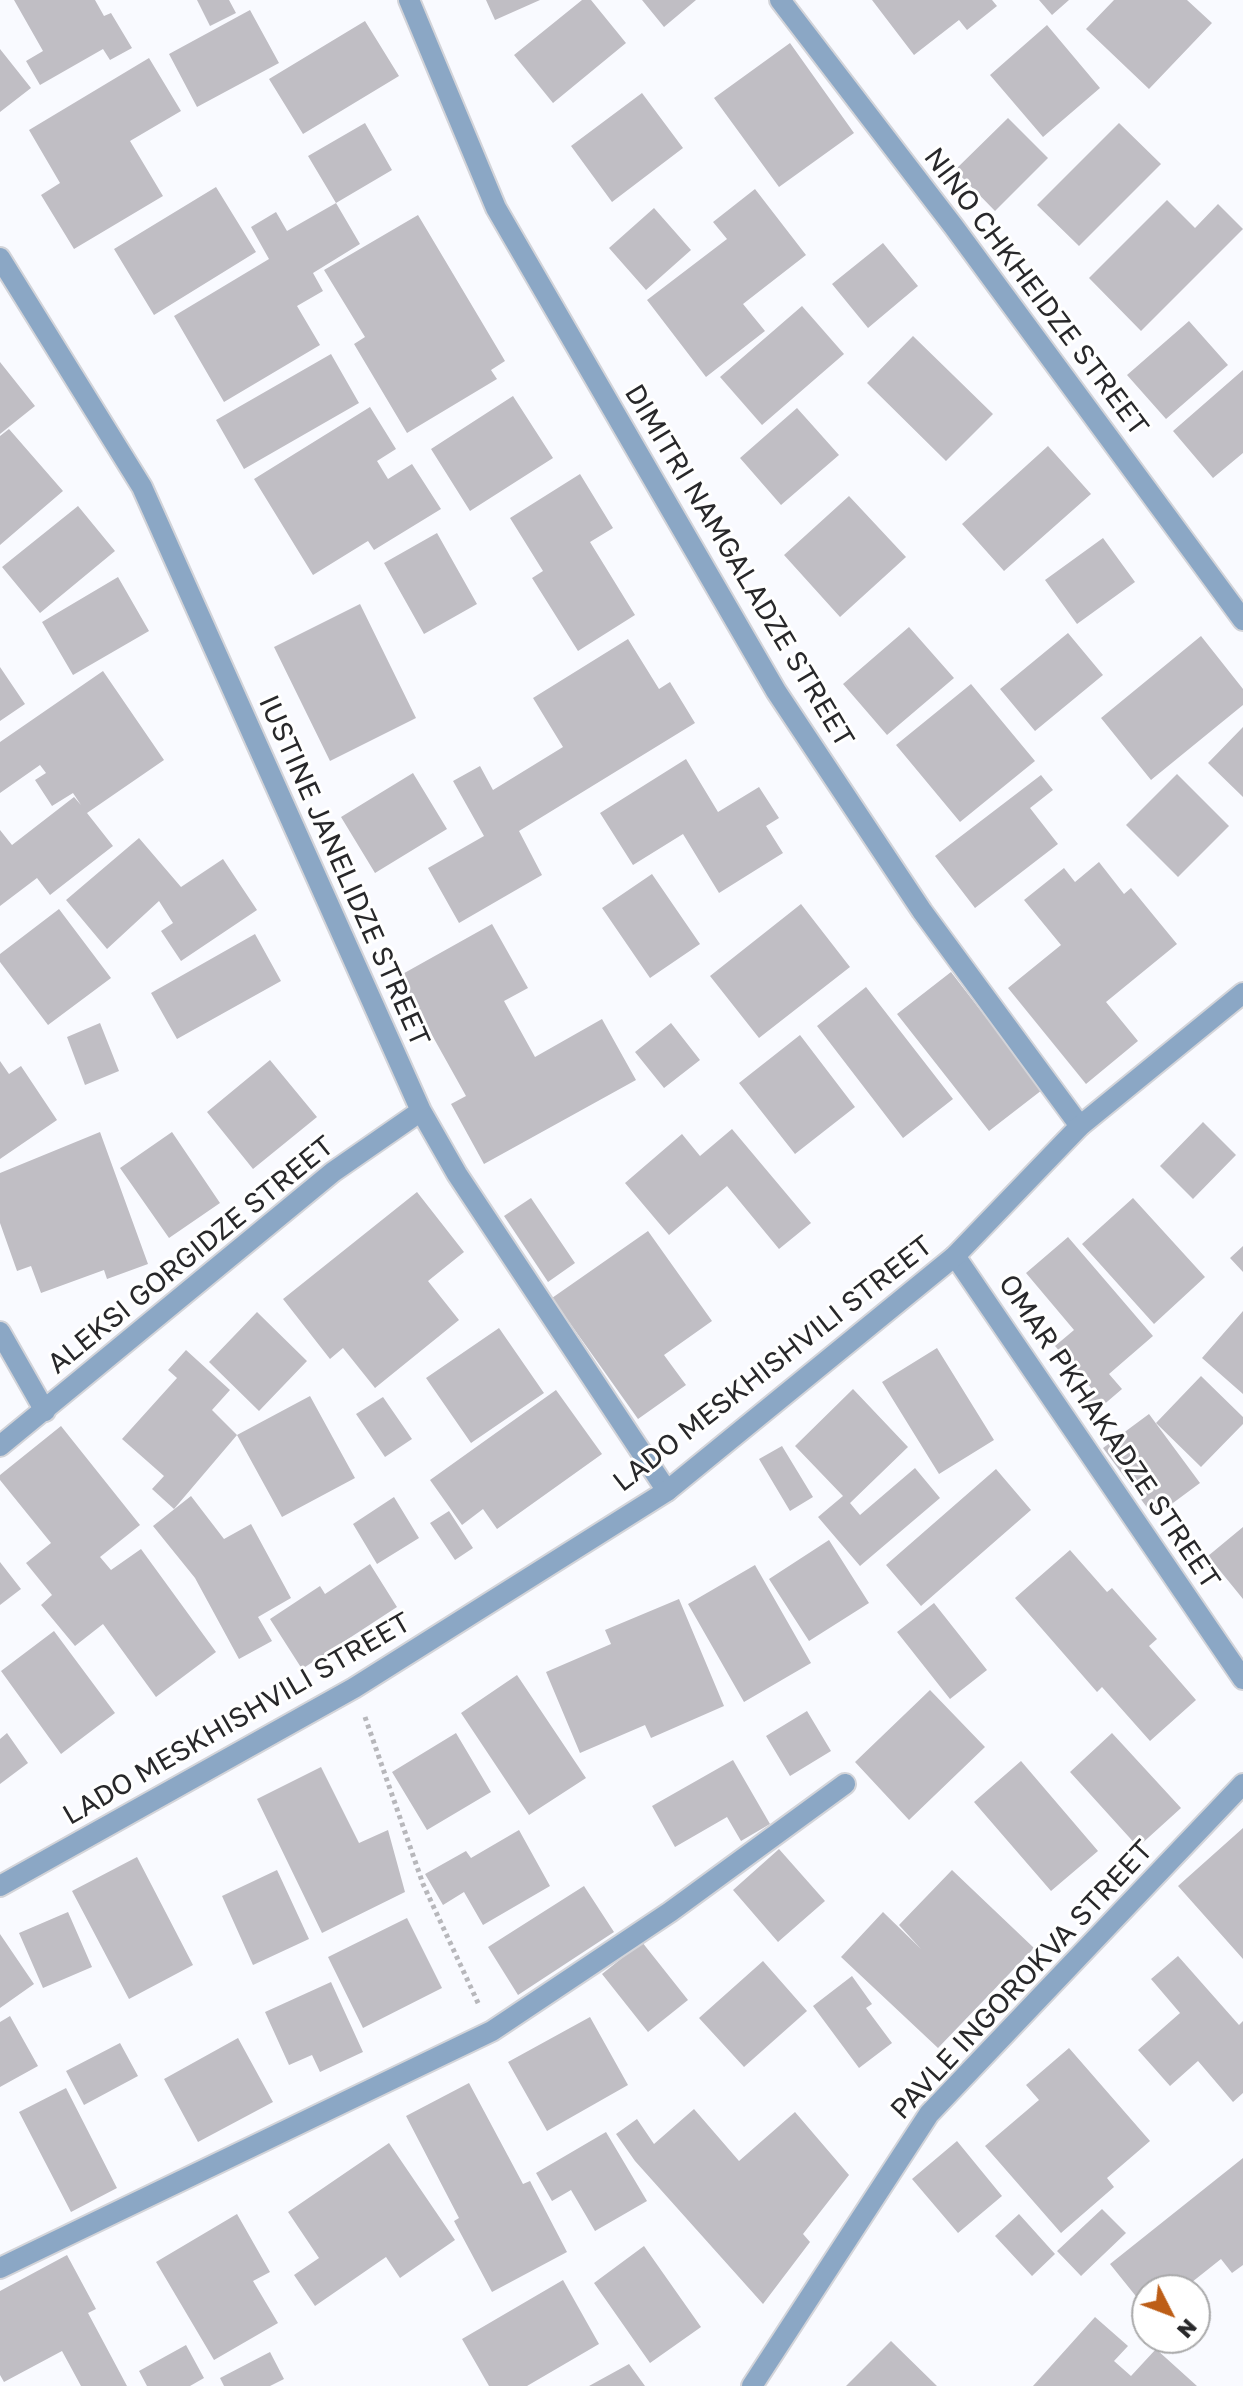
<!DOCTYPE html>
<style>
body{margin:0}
#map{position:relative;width:1243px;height:2386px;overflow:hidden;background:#f9faff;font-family:"Golos Text",sans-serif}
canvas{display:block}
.north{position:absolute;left:1131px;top:2274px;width:80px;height:80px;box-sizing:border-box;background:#fff;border:2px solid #a9a9aa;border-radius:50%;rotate:132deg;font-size:22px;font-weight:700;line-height:32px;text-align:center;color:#28282a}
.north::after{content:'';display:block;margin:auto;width:28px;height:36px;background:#bd5e17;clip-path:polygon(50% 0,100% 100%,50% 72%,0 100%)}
</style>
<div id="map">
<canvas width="1243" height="2386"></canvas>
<div class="north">N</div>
</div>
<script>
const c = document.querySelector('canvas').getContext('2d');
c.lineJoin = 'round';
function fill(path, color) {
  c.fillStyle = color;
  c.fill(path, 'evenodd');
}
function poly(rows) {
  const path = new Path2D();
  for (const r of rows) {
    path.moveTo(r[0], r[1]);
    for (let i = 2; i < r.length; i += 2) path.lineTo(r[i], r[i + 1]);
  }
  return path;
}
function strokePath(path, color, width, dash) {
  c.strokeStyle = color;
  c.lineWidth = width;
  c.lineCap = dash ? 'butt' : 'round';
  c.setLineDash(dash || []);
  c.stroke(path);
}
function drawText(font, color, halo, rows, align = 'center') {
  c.font = font + ' "Golos Text",sans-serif';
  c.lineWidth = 6;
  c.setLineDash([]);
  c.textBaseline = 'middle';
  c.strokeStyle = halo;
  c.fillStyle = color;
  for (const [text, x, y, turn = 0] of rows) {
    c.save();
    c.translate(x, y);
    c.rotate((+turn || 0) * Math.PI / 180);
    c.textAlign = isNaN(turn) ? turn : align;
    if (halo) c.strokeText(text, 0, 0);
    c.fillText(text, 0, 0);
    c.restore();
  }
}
fill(poly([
 [14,0,95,0,104,16,111,13,132,48,110,60,103,49,40,85,26,61,43,51],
 [197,0,229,0,236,13,210,26],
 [486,0,540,0,495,20],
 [582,0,591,0,626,43,553,103,514,55],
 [642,0,696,0,664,27],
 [872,0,992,0,997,6,967,30,959,20,914,55],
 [1039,0,1069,0,1052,15],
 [1114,0,1187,0,1212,23,1149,89,1086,29],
 [250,10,279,63,197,107,169,54],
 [365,21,399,76,303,134,269,79],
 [1047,25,1100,88,1043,137,990,75],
 [790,43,854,133,779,187,714,98],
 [0,49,31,88,0,112],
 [149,58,181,111,130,141,163,196,74,249,41,195,60,183,29,130],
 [642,93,683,148,612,202,571,146],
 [1008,118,1048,158,995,211,955,170],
 [365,123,392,170,336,203,308,156],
 [1119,123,1161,164,1079,246,1037,205],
 [216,187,256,252,154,315,114,249],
 [755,189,806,255,743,304,765,331,706,377,647,300,727,239,713,222],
 [1167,200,1195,228,1218,204,1243,229,1141,331,1089,278],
 [336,203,360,244,313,273,323,291,297,306,320,345,224,402,174,316,269,259,251,227,276,212,287,231],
 [654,208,691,250,646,290,609,248],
 [418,215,505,361,491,370,497,379,407,433,354,344,365,337,324,270],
 [883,243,918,286,868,328,832,284],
 [802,306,844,354,762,425,720,377],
 [1189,321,1228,365,1166,419,1127,375],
 [913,336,993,414,946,461,867,383],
 [331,354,359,403,244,469,216,420],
 [0,362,35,406,0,434],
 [1243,370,1243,453,1213,478,1173,431],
 [513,396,553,458,470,511,431,449],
 [370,407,396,449,377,461,388,479,412,464,441,509,374,550,368,541,313,575,254,479],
 [797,408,839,455,781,505,740,458],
 [9,429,63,491,0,545,0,436],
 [1048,446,1091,494,1004,571,962,524],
 [580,474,613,528,590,542,635,615,578,651,532,578,543,571,510,518],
 [849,496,906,557,840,617,784,555],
 [78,506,115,551,40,613,2,567],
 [437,533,477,604,424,634,384,563],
 [1103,538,1135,582,1077,624,1045,580],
 [118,577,149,631,73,675,42,622],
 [360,604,416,718,330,761,274,647],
 [909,627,954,678,887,735,843,684],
 [1068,633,1103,675,1035,731,1000,689],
 [1201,636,1243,689,1243,705,1151,780,1101,718],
 [628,639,659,689,670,682,695,723,519,831,542,875,459,923,428,868,484,836,453,781,480,766,493,790,563,747,533,698],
 [0,667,25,704,0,721],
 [103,671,164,760,87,813,113,846,50,895,37,878,0,906,0,830,12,845,74,797,81,805,73,793,52,806,35,780,46,773,40,765,0,793,0,742],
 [971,684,1035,761,960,822,896,745],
 [1243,727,1243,797,1208,763],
 [686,759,718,812,759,787,779,818,766,826,783,853,719,893,683,834,633,865,600,813],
 [413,773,447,829,375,873,341,817],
 [1177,774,1229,826,1178,877,1126,825],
 [1041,775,1053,790,1030,808,1058,844,975,908,935,856],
 [139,838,181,887,223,859,257,910,181,961,161,931,173,923,159,901,107,949,66,900],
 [1099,862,1124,894,1131,888,1177,944,1106,1002,1138,1041,1086,1084,1008,988,1061,945,1024,900,1064,868,1075,882],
 [652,874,700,944,650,978,602,908],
 [801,904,850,967,759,1038,710,976],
 [59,909,111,978,48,1025,0,962,0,954],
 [492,924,528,988,504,1001,535,1057,602,1019,636,1080,484,1164,451,1104,466,1096,399,976],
 [255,934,281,981,177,1039,151,993],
 [951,972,1042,1090,989,1131,897,1014],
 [866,987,953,1099,903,1138,817,1026],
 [100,1023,119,1071,85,1085,67,1037],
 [671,1023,700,1060,664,1088,635,1052],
 [800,1035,855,1107,795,1154,739,1083],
 [270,1060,317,1117,253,1169,207,1112],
 [0,1061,9,1074,21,1066,57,1120,0,1159],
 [1203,1122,1236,1155,1193,1199,1160,1166],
 [732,1129,811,1223,779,1249,727,1186,669,1235,625,1183,682,1134,700,1156],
 [100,1132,148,1264,107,1279,104,1270,41,1293,31,1266,17,1271,0,1223,0,1173],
 [172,1132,220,1203,169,1238,120,1168],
 [417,1192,464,1252,428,1281,459,1320,375,1388,343,1348,330,1359,283,1299],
 [531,1198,575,1263,548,1282,504,1216],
 [1133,1198,1205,1277,1154,1324,1082,1244],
 [648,1231,712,1321,664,1355,686,1385,638,1419,552,1298],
 [1068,1237,1153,1336,1109,1374,1122,1389,1094,1413,1081,1398,1092,1389,1055,1346,1074,1330,1026,1273],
 [1243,1246,1243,1272,1230,1258],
 [1243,1311,1243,1394,1202,1358],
 [257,1312,307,1361,259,1411,209,1362],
 [499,1328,544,1393,471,1443,426,1378],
 [937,1348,994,1440,939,1474,882,1382],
 [186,1350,230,1390,212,1410,237,1435,174,1509,152,1489,164,1476,122,1439,177,1378,168,1370],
 [1201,1376,1243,1417,1243,1424,1201,1467,1156,1423],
 [853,1389,908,1447,850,1503,860,1515,915,1468,940,1498,860,1566,818,1517,843,1496,795,1446],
 [556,1390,602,1454,497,1529,483,1509,462,1525,430,1480],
 [310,1396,355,1478,282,1517,237,1435],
 [383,1397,412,1439,385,1457,356,1414],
 [1149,1414,1200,1483,1154,1517,1103,1448],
 [61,1426,140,1525,100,1557,111,1570,141,1549,216,1652,156,1697,103,1624,75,1646,41,1605,52,1595,26,1563,51,1543,0,1480,0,1475],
 [782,1446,813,1497,790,1511,759,1459],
 [996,1469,1031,1510,921,1606,886,1565],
 [191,1496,224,1539,251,1524,291,1598,258,1617,272,1641,239,1659,195,1578,153,1526],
 [394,1497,419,1538,377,1564,353,1524],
 [449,1511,473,1548,455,1560,430,1523],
 [1243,1527,1243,1599,1208,1556],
 [829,1540,869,1603,809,1641,769,1579],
 [1070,1550,1107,1592,1112,1588,1157,1639,1149,1646,1196,1700,1150,1741,1102,1687,1097,1692,1015,1598],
 [0,1562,21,1589,0,1605],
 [370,1564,397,1607,302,1669,270,1619,320,1586,325,1594],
 [755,1565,811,1663,744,1702,688,1604],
 [679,1599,724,1706,651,1738,645,1725,580,1753,546,1672,611,1644,605,1630],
 [934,1603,987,1670,950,1699,897,1632],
 [54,1631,115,1713,61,1754,1,1671],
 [517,1675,586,1778,529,1815,461,1713],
 [930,1690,985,1747,909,1820,855,1762],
 [807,1711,831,1751,790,1776,766,1736],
 [7,1733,28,1763,0,1784,0,1739],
 [456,1733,491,1792,427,1830,392,1772],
 [1112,1733,1181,1808,1138,1847,1070,1772],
 [733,1760,770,1824,741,1841,727,1817,675,1847,652,1806],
 [1021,1761,1098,1851,1051,1891,974,1802],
 [321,1767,359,1843,388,1830,405,1892,322,1933,257,1799],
 [1243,1828,1243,1959,1178,1886],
 [519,1830,550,1886,483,1925,464,1892,443,1905,425,1874,466,1851,471,1858],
 [779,1849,825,1901,778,1942,733,1890],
 [137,1857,193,1965,129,1999,72,1891],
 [277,1870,309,1939,253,1965,222,1896],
 [952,1870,1034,1948,938,2048,841,1957,883,1912,921,1949,899,1925],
 [584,1886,614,1932,518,1995,488,1947],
 [68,1912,92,1967,43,1988,19,1933],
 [407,1918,442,1988,363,2028,328,1957],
 [0,1934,34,1984,0,2008],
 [642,1942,688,2000,648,2032,602,1974],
 [1178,1956,1239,2025,1243,2021,1243,2093,1233,2102,1198,2061,1170,2086,1138,2050,1180,2013,1151,1979],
 [763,1961,807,2011,744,2067,699,2018],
 [852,1976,872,2004,866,2008,892,2043,859,2068,813,2006],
 [331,1982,363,2052,320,2072,312,2055,289,2065,265,2012],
 [10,2016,38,2066,0,2087,0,2022],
 [590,2017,628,2085,547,2131,508,2062],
 [238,2038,273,2102,198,2142,164,2079],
 [120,2043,138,2076,84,2105,66,2071],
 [1069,2048,1150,2141,1107,2178,1114,2187,1061,2233,985,2146,1039,2100,1026,2085],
 [469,2083,523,2184,530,2181,567,2252,492,2292,454,2221,459,2218,406,2116],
 [66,2088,117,2188,71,2212,19,2112],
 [694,2109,739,2161,795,2112,849,2175,803,2234,810,2242,763,2304,635,2161,616,2134,637,2119,654,2144],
 [606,2132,647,2201,595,2231,571,2190,552,2201,536,2173],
 [957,2141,1002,2196,958,2233,912,2179],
 [389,2143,455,2240,400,2278,386,2257,315,2306,294,2275,319,2258,288,2212],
 [1243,2158,1243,2265,1232,2273,1221,2259,1182,2290,1147,2290,1147,2310,1110,2264],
 [1102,2209,1126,2233,1081,2276,1057,2251],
 [237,2214,270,2272,253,2281,278,2323,214,2360,156,2262],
 [1019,2214,1055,2254,1032,2276,995,2236],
 [644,2246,701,2327,650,2363,594,2283],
 [67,2255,96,2309,88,2313,127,2386,81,2386,62,2351,4,2382,0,2375,0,2291],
 [563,2280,599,2344,527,2386,489,2386,462,2339],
 [1095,2317,1128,2346,1114,2361,1131,2376,1156,2349,1197,2386,1033,2386],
 [891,2341,937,2386,846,2386],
 [186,2345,204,2378,190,2386,147,2386,139,2371],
 [270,2352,284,2379,270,2386,224,2386,220,2378],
 [629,2364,645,2386,589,2386]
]), '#c0bec4');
const service = poly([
 [0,1332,45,1411],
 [0,2268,492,2031,670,1912,845,1784]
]);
const minor = poly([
 [409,0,496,208,776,691,922,911,1080,1126],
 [780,0,954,227,1243,620],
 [0,258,142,487,421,1111,457,1174,667,1491],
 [955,1256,1243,1679],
 [0,1446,333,1172,421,1111],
 [752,2386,929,2114,1243,1784]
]);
const tertiary = poly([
 [0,1886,354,1688,667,1491,955,1256,1080,1126,1243,993]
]);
strokePath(service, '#d3d4d9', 24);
strokePath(minor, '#d3d4d9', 24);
strokePath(tertiary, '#d3d4d9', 24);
strokePath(poly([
 [365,1717,423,1884,479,2005]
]), '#b7b7bb', 5, [4, 4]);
strokePath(service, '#8ba7c5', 20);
strokePath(minor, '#8ba7c5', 20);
strokePath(tertiary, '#8ba7c5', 20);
drawText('28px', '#28282a', '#fff', [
 ["NINO CHKHEIDZE STREET",1036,292,53],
 ["DIMITRI NAMGALADZE STREET",739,566,59],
 ["IUSTINE JANELIDZE STREET",344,871,66],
 ["ALEKSI GORGIDZE STREET",191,1255,-39],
 ["LADO MESKHISHVILI STREET",773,1364,-38],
 ["OMAR PKHAKADZE STREET",1109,1432,56],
 ["LADO MESKHISHVILI STREET",237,1719,-30],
 ["PAVLE INGOROKVA STREET",1022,1980,-47]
]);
</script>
